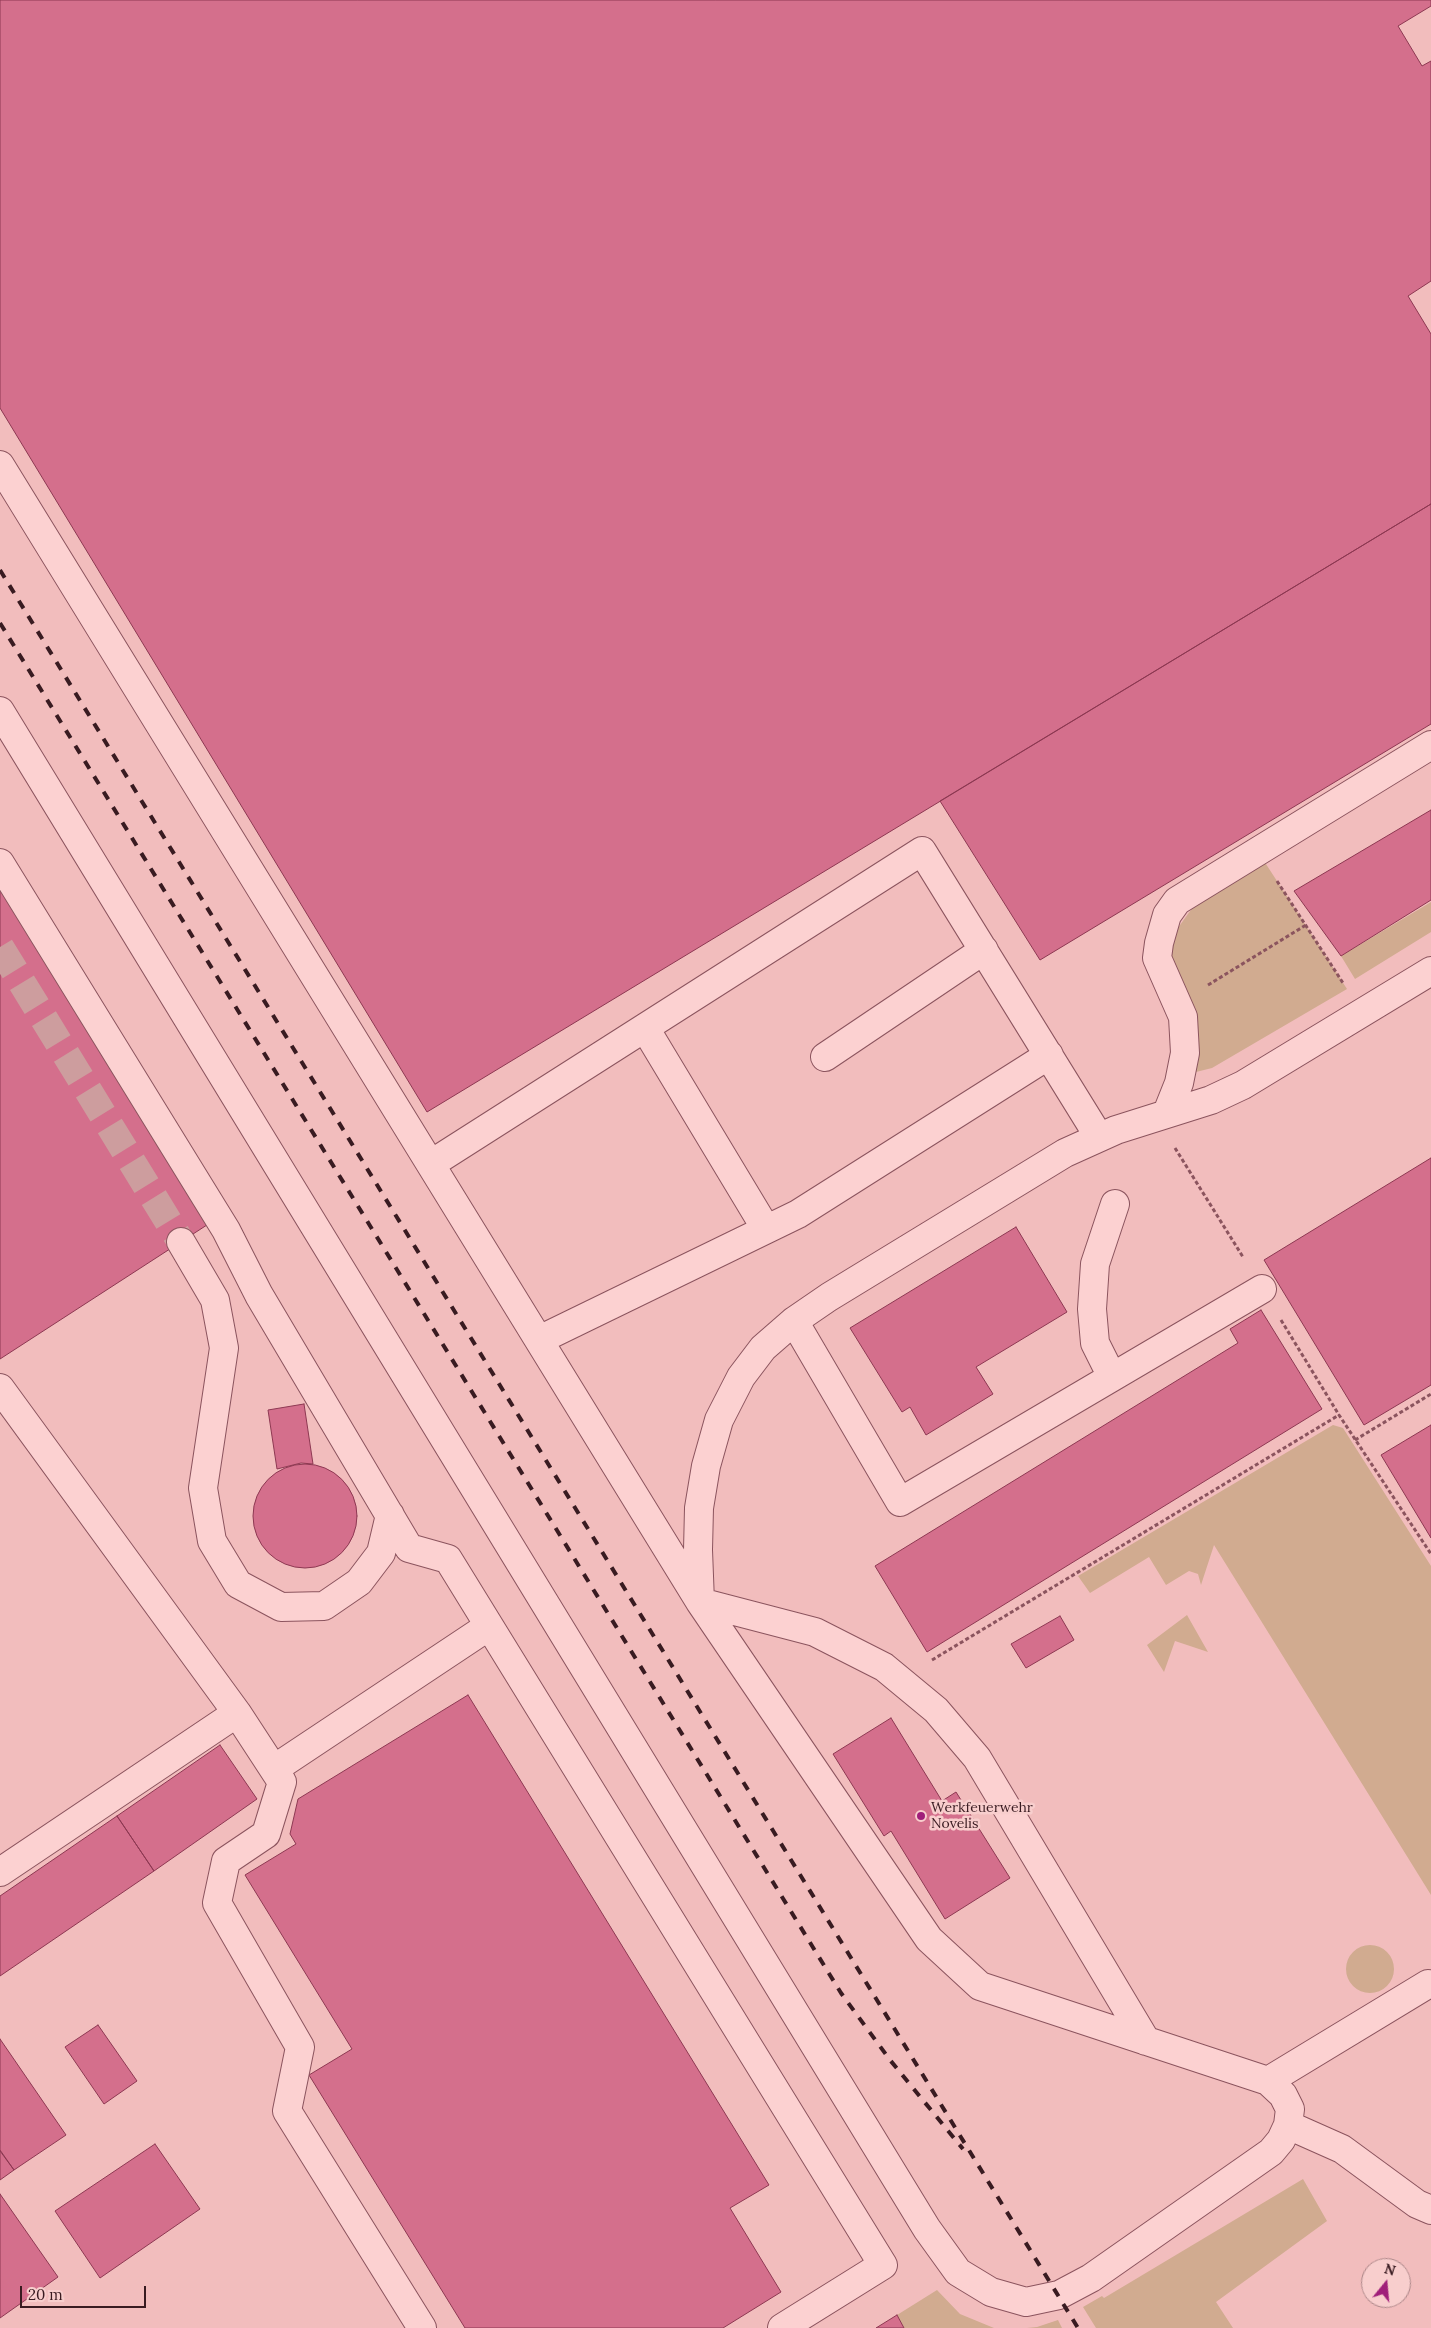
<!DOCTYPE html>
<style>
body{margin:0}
#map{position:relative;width:1431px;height:2328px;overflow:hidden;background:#f2bdbd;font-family:Lora,serif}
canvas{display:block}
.north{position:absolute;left:1361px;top:2258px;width:50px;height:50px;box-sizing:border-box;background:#f8cecd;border:1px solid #ac8688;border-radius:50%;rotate:17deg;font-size:14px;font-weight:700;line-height:20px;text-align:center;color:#391b21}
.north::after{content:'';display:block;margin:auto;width:18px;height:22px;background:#a01f7a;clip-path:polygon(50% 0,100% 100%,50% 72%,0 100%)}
.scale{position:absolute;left:20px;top:2286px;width:126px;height:22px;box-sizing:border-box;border:2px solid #391b21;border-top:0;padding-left:6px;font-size:15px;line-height:18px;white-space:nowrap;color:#391b21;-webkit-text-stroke:4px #f8cecd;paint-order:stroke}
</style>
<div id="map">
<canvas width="1431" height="2328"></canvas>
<div class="north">N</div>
<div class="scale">20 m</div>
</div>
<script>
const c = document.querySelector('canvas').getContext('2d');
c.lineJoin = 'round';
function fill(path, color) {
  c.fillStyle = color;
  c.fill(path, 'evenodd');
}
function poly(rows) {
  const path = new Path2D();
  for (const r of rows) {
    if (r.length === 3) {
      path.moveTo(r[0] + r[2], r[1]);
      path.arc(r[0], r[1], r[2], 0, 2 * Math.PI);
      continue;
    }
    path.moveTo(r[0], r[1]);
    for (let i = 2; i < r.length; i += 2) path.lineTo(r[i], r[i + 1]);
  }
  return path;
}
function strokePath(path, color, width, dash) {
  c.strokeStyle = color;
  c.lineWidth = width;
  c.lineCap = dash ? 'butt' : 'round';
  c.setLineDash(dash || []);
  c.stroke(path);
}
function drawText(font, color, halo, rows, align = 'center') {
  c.font = font + ' Lora,serif';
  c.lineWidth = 5;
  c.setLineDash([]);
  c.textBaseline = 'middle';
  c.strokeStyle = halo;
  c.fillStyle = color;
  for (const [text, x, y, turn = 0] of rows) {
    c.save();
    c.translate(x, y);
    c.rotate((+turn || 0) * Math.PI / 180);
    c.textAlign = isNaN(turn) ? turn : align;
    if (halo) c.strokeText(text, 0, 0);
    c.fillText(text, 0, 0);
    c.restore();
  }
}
fill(poly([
 [1264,861,1347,989,1212,1068,1196,1072,1193,1070,1169,955,1175,932,1193,907],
 [1431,902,1431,932,1355,979,1341,956],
 [1333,1425,1343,1428,1431,1566,1431,1895,1214,1545,1201,1585,1198,1574,1189,1571,1166,1585,1149,1557,1090,1593,1078,1576],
 [1187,1615,1208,1652,1175,1641,1164,1672,1147,1645],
 [1370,1969,24],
 [1303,2179,1327,2221,1216,2302,1233,2328,1096,2328,1083,2307,1102,2296,1104,2298],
 [937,2290,960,2314,994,2328,904,2328,897,2315],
 [1058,2320,1062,2328,1027,2328,1037,2327]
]), '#d1ab90');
const building = poly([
 [0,0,1431,0,1431,6,1398,26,1422,66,1431,61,1431,281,1408,296,1431,334,1431,504,427,1112,0,408,0,0],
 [1431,504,1431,724,1040,960,940,801,1431,504],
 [1431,810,1431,900,1341,956,1294,891,1431,810],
 [0,880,210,1223,0,1359,0,880],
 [1431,1158,1431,1385,1364,1425,1264,1260,1431,1158],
 [1016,1227,1067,1312,976,1367,993,1394,926,1435,910,1407,902,1412,850,1328,1016,1227],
 [1261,1310,1322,1409,927,1652,875,1566,1238,1343,1230,1329,1261,1310],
 [304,1404,313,1464,301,1463,277,1469,268,1410,304,1404],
 [1431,1425,1431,1538,1381,1455,1431,1425],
 [305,1516,52],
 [1060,1616,1074,1640,1026,1668,1011,1644,1060,1616],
 [468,1695,769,2185,730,2208,781,2292,723,2328,465,2328,309,2075,352,2049,245,1875,296,1844,290,1834,298,1799,468,1695],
 [891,1718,942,1801,956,1792,1010,1878,945,1919,891,1831,884,1836,833,1754,891,1718],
 [220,1745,257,1799,154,1871,117,1816,220,1745],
 [117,1816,154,1871,0,1976,0,1896,117,1816],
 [98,2025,137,2081,104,2104,65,2047,98,2025],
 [0,2039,66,2135,14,2170,0,2150,0,2039],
 [155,2144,200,2209,100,2278,55,2211,155,2144],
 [0,2151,14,2170,0,2180,0,2151],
 [0,2194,58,2277,0,2318,0,2194],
 [897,2315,904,2328,876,2328,897,2315]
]);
fill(building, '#d46f8c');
strokePath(building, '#8d3852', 1);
strokePath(poly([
 [0,947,181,1242]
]), '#cd9d9e', 28, [28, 14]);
const minor = poly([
 [0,465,700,1602,929,1939,980,1986,1268,2081,1283,2095,1290,2109,1288,2125,1281,2140,1271,2152,1091,2278,1059,2295,1026,2302,991,2292,958,2272,927,2229,0,711],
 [0,863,226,1230,259,1295,409,1548,448,1559,883,2265,782,2328],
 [645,1028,766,1229],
 [825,1057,984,950],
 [1167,1113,1179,1083,1185,1053,1183,1017,1157,958,1159,943,1167,915,1177,901,1431,745],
 [431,1164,922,851,1099,1137],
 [181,1242,215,1300,224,1348,203,1488,212,1541,238,1584,281,1607,324,1606,359,1582,381,1553,390,1515],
 [794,1321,900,1502,1262,1289],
 [539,1340,798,1214,1049,1055],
 [1112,1377,1095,1343,1092,1309,1095,1264,1115,1204],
 [0,1388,237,1713,282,1782,266,1834,226,1861,217,1903,300,2047,287,2111,422,2328],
 [274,1769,489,1626],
 [0,1872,237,1713],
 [1146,2041,977,1758,936,1710,884,1667,815,1632,700,1602,698,1550,699,1508,706,1466,719,1420,741,1377,763,1348,794,1321,829,1297,1065,1153,1116,1130,1211,1100,1243,1085,1431,971],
 [1268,2081,1428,1984],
 [1288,2125,1342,2149,1417,2204,1431,2210]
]);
strokePath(minor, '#8b545e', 30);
strokePath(poly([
 [1277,881,1343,983],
 [1208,985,1306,925],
 [1175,1148,1243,1257],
 [1281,1320,1339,1415,1431,1554],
 [1355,1440,1431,1394],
 [932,1660,1339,1415]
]), '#8b545e', 3, [4, 2.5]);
strokePath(minor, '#fcd1d1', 28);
strokePath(poly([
 [0,570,1078,2328],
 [0,623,841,1993,890,2060,963,2149]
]), '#391b21', 4, [9, 9]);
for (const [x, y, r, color] of [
 [921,1816,5,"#a01f7a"]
]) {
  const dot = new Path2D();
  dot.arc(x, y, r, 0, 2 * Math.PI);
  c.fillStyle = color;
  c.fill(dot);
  strokePath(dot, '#f8cecd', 2);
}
drawText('14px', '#391b21', '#f8cecd', [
 ["Werkfeuerwehr",931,1808],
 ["Novelis",931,1824]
], 'left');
</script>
